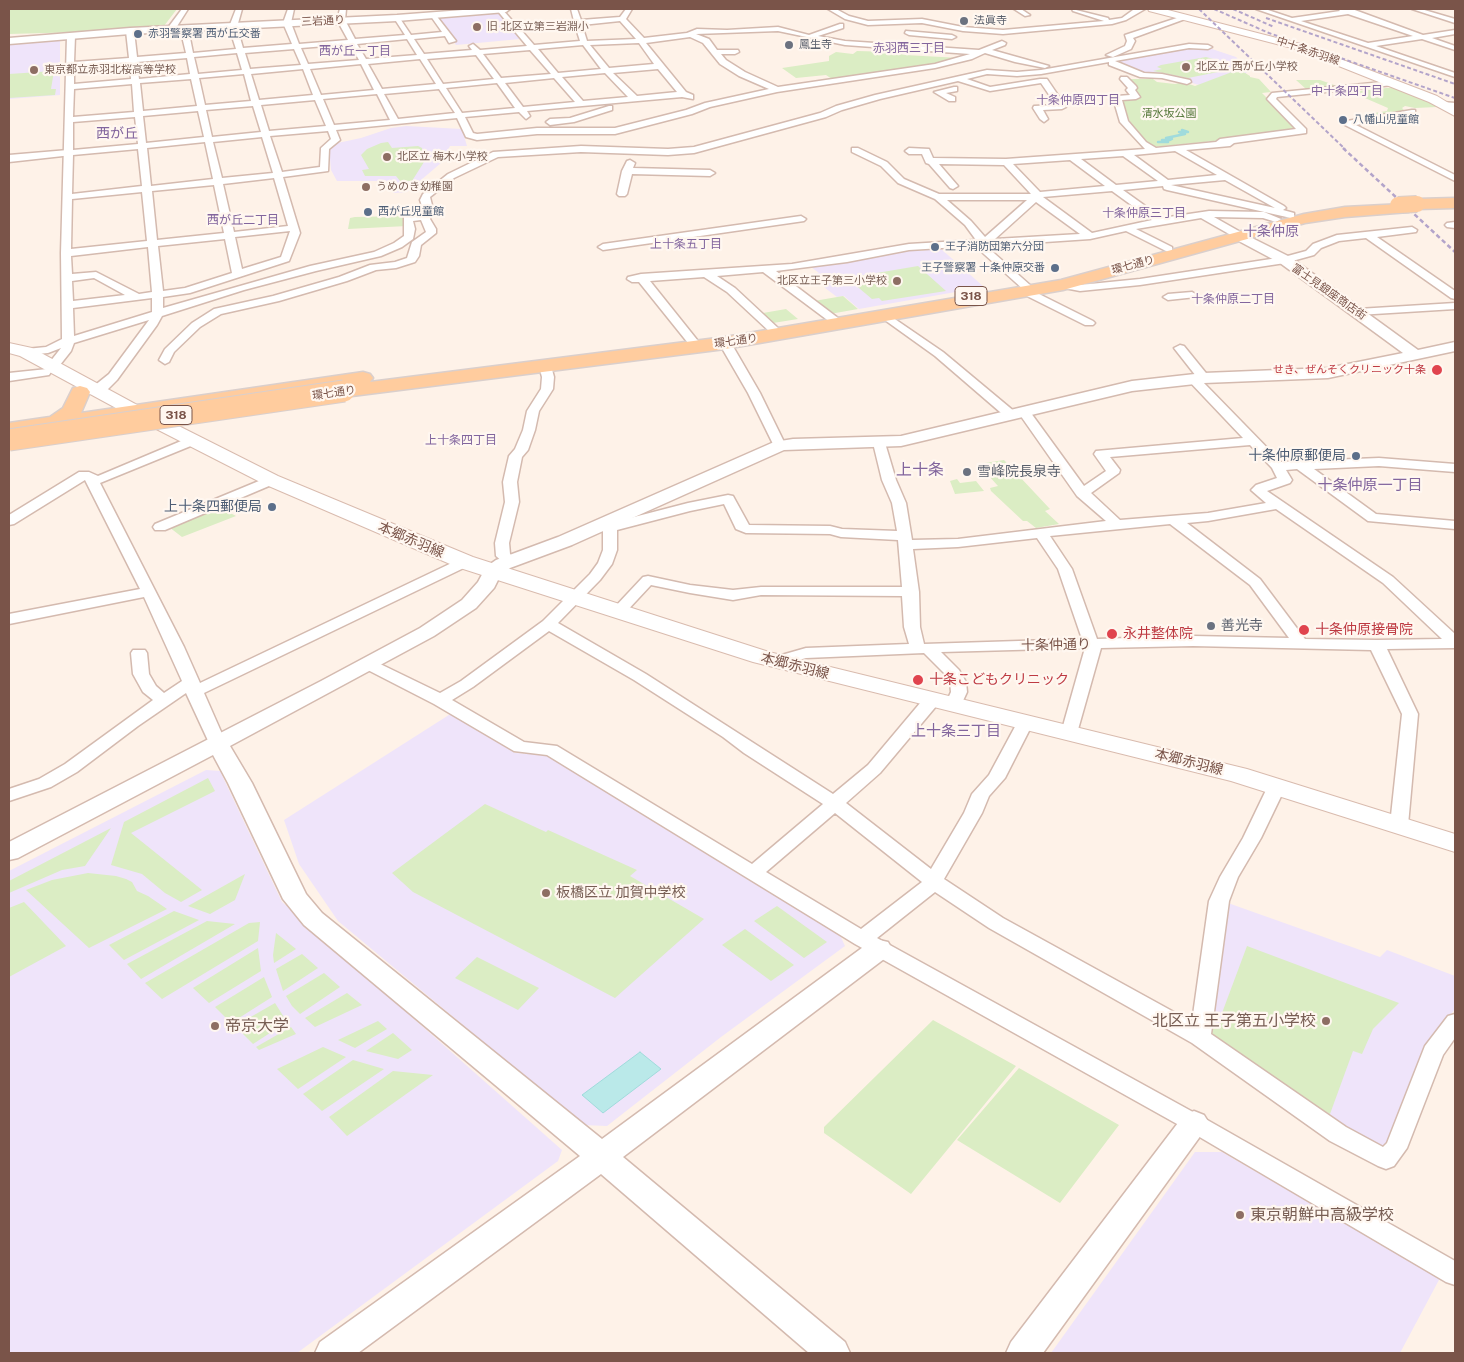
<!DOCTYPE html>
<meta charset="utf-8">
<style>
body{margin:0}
#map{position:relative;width:1464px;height:1362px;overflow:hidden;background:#fef2e8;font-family:"Public Sans",sans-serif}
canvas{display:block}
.frame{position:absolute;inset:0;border:10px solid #7a5449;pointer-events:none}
</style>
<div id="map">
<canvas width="1464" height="1362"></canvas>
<div class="frame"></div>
</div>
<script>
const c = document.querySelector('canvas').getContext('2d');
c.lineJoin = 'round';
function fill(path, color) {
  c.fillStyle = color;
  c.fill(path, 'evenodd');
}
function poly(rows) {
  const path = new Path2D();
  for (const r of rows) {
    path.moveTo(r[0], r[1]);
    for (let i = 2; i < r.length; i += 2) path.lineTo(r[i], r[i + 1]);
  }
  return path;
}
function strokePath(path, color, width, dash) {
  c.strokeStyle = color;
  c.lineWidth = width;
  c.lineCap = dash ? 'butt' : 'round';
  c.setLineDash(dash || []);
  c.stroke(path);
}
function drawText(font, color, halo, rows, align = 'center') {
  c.font = font + ' "Public Sans","Noto Sans JP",sans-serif';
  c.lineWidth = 4.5;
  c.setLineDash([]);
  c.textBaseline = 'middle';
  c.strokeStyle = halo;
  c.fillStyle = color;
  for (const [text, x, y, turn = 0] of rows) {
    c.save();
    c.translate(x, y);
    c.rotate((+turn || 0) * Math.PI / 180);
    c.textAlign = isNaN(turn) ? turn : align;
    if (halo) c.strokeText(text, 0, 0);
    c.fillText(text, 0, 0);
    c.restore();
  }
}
fill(poly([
 [497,11,520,39,456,45,436,16],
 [55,40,60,41,60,95,9,99,9,44],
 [1195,47,1206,47,1236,57,1248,71,1243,76,1199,85,1165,75,1145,74,1115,62],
 [406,126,462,129,467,146,450,146,441,163,407,192,393,193,397,181,337,181,331,170,329,147,333,144,361,138,391,128],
 [915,247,920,251,940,248,984,287,859,309,844,296,837,297,808,275,819,273,811,267],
 [452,713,515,753,548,755,839,933,845,946,721,1037,607,1126,583,1125,338,921,299,864,284,820],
 [206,770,220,771,282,902,562,1150,558,1161,297,1353,9,1353,9,871],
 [1228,903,1380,957,1387,950,1455,976,1455,1009,1430,1041,1385,1151,1377,1148,1205,1033],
 [1195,1152,1222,1152,1440,1278,1400,1353,1051,1353]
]), '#efe4fa');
fill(poly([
 [9,9,177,9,164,26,83,32,9,34],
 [857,51,894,52,905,55,960,58,933,65,835,81,826,75,796,78,782,68,829,61,829,56,836,52,853,54],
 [1206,57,1213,59,1223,71,1188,78,1153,71,1162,69,1157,67,1161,65],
 [54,71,51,89,56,89,55,95,9,98,9,74],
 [1242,71,1250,76,1250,77,1259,79,1271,92,1262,93,1298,129,1295,131,1214,141,1153,147,1146,144,1132,126,1122,104,1122,99,1137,98,1132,90,1137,88,1129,79,1153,79,1157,82,1175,84,1183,82,1195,86,1232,72],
 [1296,80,1320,80,1337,86,1306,89],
 [1395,87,1426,99,1437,107,1415,108,1405,106,1402,108,1405,111,1398,114,1369,118,1362,115,1387,111,1388,108,1351,92],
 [388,142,392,148,418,146,422,148,424,162,412,181,400,181,396,176,365,176,362,170,369,169,361,155,367,149,381,143],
 [404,216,407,226,348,229,350,218,355,217],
 [918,266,946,291,882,301,879,298,872,299,847,278],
 [843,296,858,309,830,314,814,301],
 [786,309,798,319,773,323,763,313],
 [1004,460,1050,509,1045,511,1059,524,1036,528,1027,521,1023,521,991,491,990,488,998,486,978,464],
 [957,479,960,483,976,481,984,491,955,494,950,481],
 [219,507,236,516,182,537,169,527],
 [208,778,215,791,131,833,202,890,181,902,165,893,142,874,111,865,124,822],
 [485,804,546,832,548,830,637,870,630,876,704,919,615,998,413,892,392,873],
 [111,828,85,866,62,870,9,893,9,881],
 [88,873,116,876,126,879,132,882,137,891,148,896,167,909,89,948,26,890,52,880],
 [245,874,235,900,210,914,188,906],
 [24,902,66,946,9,977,9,908],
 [777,906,827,942,804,958,754,921],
 [174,911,199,920,124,960,109,945],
 [207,921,235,924,141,979,127,964],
 [260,922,258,941,162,999,145,983,249,923],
 [745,929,794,965,771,981,722,945],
 [276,933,296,949,274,963,273,955],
 [1247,946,1399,1003,1373,1029,1362,1054,1353,1051,1330,1114,1298,1097,1209,1032,1227,1017,1222,1013],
 [258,948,261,971,209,1003,193,988],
 [302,954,318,968,283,991,276,969],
 [477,957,539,988,518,1010,455,978],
 [324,973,340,987,300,1014,292,1006,286,996],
 [264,977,272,997,231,1023,215,1007],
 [347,993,362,1005,315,1027,305,1018],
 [275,1003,287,1022,253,1044,235,1026],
 [933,1020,1016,1066,911,1194,824,1133,824,1127],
 [378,1021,387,1029,355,1048,338,1040],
 [291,1027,296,1034,259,1050,256,1047],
 [393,1033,412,1050,398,1059,366,1051],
 [323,1047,346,1057,298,1089,277,1069],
 [353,1060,384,1069,322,1111,303,1094],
 [1019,1068,1119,1125,1060,1203,957,1140],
 [393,1071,433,1075,347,1136,329,1117]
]), '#dbedc4');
const water = poly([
 [640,1052,661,1069,603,1113,582,1095,640,1052]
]);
fill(water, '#bae9e9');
strokePath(water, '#a0dbdc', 1);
strokePath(poly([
 [1168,110,1170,110],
 [1158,142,1168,142,1162,140,1170,140,1172,139,1166,138,1185,134,1179,132,1188,132,1182,130]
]), '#a0dbdc', 2.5);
const minor = poly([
 [182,9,188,9,174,31,168,31,167,29,182,9],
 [236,9,242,9,237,27,243,48,292,44,283,23,288,9,294,9,291,23,299,44,348,40,337,20,340,9,346,9,345,20,355,39,405,35,394,18,397,16,399,17,411,35,442,32,430,15,435,14,456,41,449,43,445,36,414,39,424,54,472,50,469,46,473,44,480,50,527,46,496,9,502,9,517,26,574,21,571,9,577,9,581,20,620,17,626,9,632,9,626,19,644,38,687,33,697,29,727,30,778,27,809,35,840,24,843,24,843,28,818,36,845,41,979,50,1002,41,1006,43,1005,45,992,50,1049,66,1045,68,1015,62,985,53,972,59,935,68,777,92,710,107,692,114,615,134,537,134,477,140,466,137,457,118,336,130,340,140,329,149,328,171,283,177,300,233,289,261,190,293,163,297,163,308,310,266,374,252,394,243,404,236,404,217,421,214,423,209,420,200,423,194,448,174,493,152,581,146,668,149,694,147,820,113,836,106,875,95,987,70,1017,72,1041,70,1189,44,1208,45,1212,47,1208,49,1189,48,1115,61,1144,73,1162,74,1190,80,1191,82,1187,84,1162,78,1140,77,1109,65,1109,62,1041,74,1017,76,987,74,967,79,990,87,1040,79,1047,79,1066,107,1062,109,1043,110,1048,119,1044,122,1040,119,1033,108,1034,106,1056,105,1041,83,990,91,958,81,880,99,842,110,826,117,694,153,668,155,581,152,498,157,454,178,430,197,433,209,430,219,436,229,436,233,421,245,419,256,415,262,396,268,376,270,347,281,279,301,221,314,200,327,174,352,169,362,165,364,159,360,165,349,192,323,214,309,273,296,339,277,370,265,395,262,407,258,412,242,426,232,421,220,413,221,415,229,413,239,402,247,381,256,316,271,244,290,162,316,157,325,117,380,108,389,99,393,91,393,89,390,109,374,149,320,74,343,71,351,56,370,50,370,51,372,49,375,9,381,9,373,47,369,46,367,61,348,48,353,26,355,20,352,26,349,46,347,62,339,61,253,67,36,71,34,75,36,74,62,129,58,126,31,130,29,134,31,137,57,186,53,180,28,184,26,188,28,193,53,236,49,229,27,236,9],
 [620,21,636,39,587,41,582,25,620,21],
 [575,25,580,41,534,45,521,30,575,25],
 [778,31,845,45,970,54,935,64,778,87,745,72,726,60,721,54,735,54,739,52,738,50,717,50,709,39,696,34,778,31],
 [690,37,703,43,720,64,739,76,769,89,705,103,686,110,615,128,537,128,477,134,473,133,465,117,519,112,526,119,530,116,527,111,682,97,693,99,693,95,686,92,646,43,690,37],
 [407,39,417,55,366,59,357,44,407,39],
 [639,43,654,64,609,68,590,45,639,43],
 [350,44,359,60,308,64,301,48,350,44],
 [583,45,601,69,558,73,538,49,583,45],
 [294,49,301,65,250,69,245,53,294,49],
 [530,50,551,74,501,78,483,54,530,50],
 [237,53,242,70,198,74,194,57,237,53],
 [476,55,494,79,443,84,427,59,476,55],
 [187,58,190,74,139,79,137,62,187,58],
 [420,59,436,84,382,89,368,64,420,59],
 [130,62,131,79,74,84,74,67,130,62],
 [361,64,374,90,321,95,310,69,361,64],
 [303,69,313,95,259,100,251,74,303,69],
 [658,69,677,92,637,96,613,73,658,69],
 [605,73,628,97,583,101,562,77,605,73],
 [244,74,251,101,205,105,199,78,244,74],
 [554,78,575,102,523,107,505,83,554,78],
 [191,79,197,106,143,111,140,83,191,79],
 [497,83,515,108,462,113,446,88,497,83],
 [132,84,134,112,73,117,74,89,132,84],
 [439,89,455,113,398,119,384,94,439,89],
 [377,94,390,120,334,125,323,99,377,94],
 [315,100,326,126,269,131,261,105,315,100],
 [253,106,261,132,212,137,206,110,253,106],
 [198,111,204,137,146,143,143,116,198,111],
 [135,117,138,144,73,150,73,122,135,117],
 [328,131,331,139,321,148,320,167,282,172,270,136,328,131],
 [262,137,273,173,222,178,213,142,262,137],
 [205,142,213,179,151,186,147,148,205,142],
 [138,149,142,186,72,194,73,155,138,149],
 [274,178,288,226,234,232,223,184,274,178],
 [214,185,224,233,157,240,152,191,214,185],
 [142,192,147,241,71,249,72,199,142,192],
 [290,231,281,257,242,269,235,237,290,231],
 [225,239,232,273,185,288,163,291,158,246,225,239],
 [148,247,152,292,139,294,96,272,72,274,71,256,148,247],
 [94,278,125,295,73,301,72,281,94,278],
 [152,298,152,312,74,336,73,308,152,298],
 [828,9,836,9,849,16,868,21,922,19,963,27,1003,30,1104,21,1073,11,1072,9,1108,18,1109,20,1122,18,1133,10,1145,9,1126,20,1112,24,1003,34,963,31,922,23,868,25,845,19,828,9],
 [1014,9,1021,9,1030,15,1025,16,1014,9],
 [1256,9,1265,9,1292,18,1340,11,1338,9,1352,9,1423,35,1455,30,1455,34,1432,38,1455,46,1455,50,1422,39,1376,46,1455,73,1455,77,1256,9],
 [1348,14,1413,36,1368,43,1301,21,1348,14],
 [1412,9,1421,9,1455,19,1455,23,1412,9],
 [1183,16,1186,18,1185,19,1133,38,1135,41,1131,49,1113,57,1106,55,1125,46,1127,41,1125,35,1183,16],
 [906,31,952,35,956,37,952,39,909,35,905,33,906,31],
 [1121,77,1127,77,1136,86,1137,88,1135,90,1140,97,1136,99,1122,100,1128,121,1146,142,1156,148,1216,142,1220,139,1296,129,1267,99,1272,93,1393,81,1397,83,1393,85,1277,97,1276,99,1306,129,1306,133,1234,143,1230,146,1186,150,1284,206,1286,208,1283,210,1294,213,1294,217,1291,218,1167,190,1164,189,1163,186,1123,190,1162,218,1209,211,1264,212,1281,219,1276,222,1263,218,1214,217,1244,234,1244,238,1236,238,1201,218,1136,229,1172,247,1172,251,1168,252,1126,231,1090,239,986,246,1030,285,1031,287,1029,289,1093,321,1095,323,1093,325,1085,325,1023,294,1022,292,1024,290,975,246,909,250,847,262,776,271,838,318,840,320,838,322,834,323,830,322,763,272,717,276,735,288,778,328,780,330,774,333,770,332,727,292,704,277,650,281,698,341,692,344,688,343,639,282,632,282,627,279,628,277,641,274,792,264,909,244,976,240,965,225,935,199,898,183,881,166,852,152,852,148,858,148,887,162,904,179,939,194,1031,194,1004,165,939,164,958,186,953,189,950,188,929,164,926,163,922,154,909,154,905,151,909,148,929,149,933,158,1006,159,1145,149,1120,122,1113,98,1117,96,1130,95,1126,90,1128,88,1120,79,1121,77],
 [1175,151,1217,175,1168,180,1134,155,1175,151],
 [1123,156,1158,181,1116,185,1081,159,1123,156],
 [1070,160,1105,186,1040,192,1013,164,1070,160],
 [1225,180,1275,208,1171,185,1225,180],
 [1112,191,1152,220,1092,233,1043,197,1112,191],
 [947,200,1027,200,985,237,971,221,947,200],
 [1036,202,1080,234,995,239,1036,202],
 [954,87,957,87,957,91,946,93,955,97,955,101,949,101,934,92,954,87],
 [1442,102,1455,103,1455,107,1442,106,1442,102],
 [609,106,612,106,612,110,574,122,550,125,546,122,550,119,570,118,609,106],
 [1412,110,1415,110,1415,114,1356,125,1455,175,1455,181,1343,124,1347,121,1412,110],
 [630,160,635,163,633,168,710,170,715,173,710,176,632,174,627,194,625,196,619,196,617,194,622,171,627,161,630,160],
 [801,216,806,219,804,221,603,250,598,247,603,244,801,216],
 [1455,222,1455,228,1447,227,1445,225,1447,223,1455,222],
 [1412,227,1417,230,1416,232,1377,237,1455,291,1455,299,1451,298,1366,238,1339,241,1321,248,1314,255,1285,263,1140,285,1080,291,1059,287,1058,285,1063,282,1080,285,1140,279,1284,257,1306,251,1313,244,1337,235,1412,227],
 [1192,292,1197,295,1196,297,1168,300,1163,297,1168,294,1192,292],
 [1455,303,1455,309,1358,315,1352,312,1358,309,1455,303],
 [886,313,943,352,1015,412,1017,415,1015,418,1007,418,935,356,882,318,880,316,882,314,886,313],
 [725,340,731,343,760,393,786,446,785,449,780,450,774,446,748,393,719,343,725,340],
 [1180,345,1184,346,1210,378,1208,381,1202,381,1281,462,1379,458,1455,464,1455,472,1379,466,1314,469,1376,514,1455,521,1455,529,1368,521,1297,469,1286,470,1292,480,1290,483,1267,491,1393,577,1455,634,1455,648,1387,649,1418,714,1408,825,1405,829,1399,831,1393,829,1390,825,1402,714,1371,650,1193,646,1101,648,1077,733,1075,737,1069,738,1063,737,1061,733,1085,648,941,652,959,670,966,682,967,692,961,705,959,709,953,710,947,709,945,705,951,692,950,682,946,675,924,653,806,658,777,666,771,664,769,661,771,658,806,648,909,644,904,627,902,596,761,595,733,600,690,593,651,585,623,615,613,615,610,612,613,609,643,577,648,576,690,585,733,590,761,587,902,587,898,540,841,537,830,534,746,533,736,529,724,504,690,511,617,530,617,550,612,564,600,580,558,623,646,674,833,794,868,765,926,696,938,696,940,700,938,704,880,773,846,803,931,869,964,813,972,794,989,775,1017,723,1019,719,1025,718,1031,719,1033,723,1005,778,989,796,982,813,944,879,1003,918,1192,1022,1209,901,1220,877,1243,838,1268,786,1271,782,1277,780,1283,782,1286,786,1261,838,1238,877,1229,901,1211,1034,1346,1127,1383,1147,1387,1143,1425,1046,1448,1016,1455,1014,1455,1038,1443,1055,1407,1148,1394,1166,1386,1169,1378,1166,1330,1141,1192,1043,989,928,935,892,877,938,1202,1117,1455,1261,1455,1285,1446,1282,1186,1129,855,944,547,755,514,751,434,704,362,667,360,664,362,661,368,659,374,661,440,693,461,681,543,621,590,574,598,563,603,550,603,530,595,524,602,520,611,523,688,503,728,495,733,496,749,525,830,526,842,529,897,531,892,503,882,480,873,443,879,439,885,443,896,480,906,503,912,540,958,539,1106,521,1077,496,1018,412,1024,408,1028,409,1084,486,1106,471,1094,454,1096,451,1243,438,1187,379,1189,376,1196,376,1174,348,1180,345],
 [1250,445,1272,468,1277,478,1256,485,1251,490,1266,503,1208,513,1120,520,1091,493,1119,473,1120,470,1110,457,1250,445],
 [1276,509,1383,583,1442,639,1377,640,1305,639,1260,579,1187,523,1208,521,1276,509],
 [1170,524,1250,585,1289,638,1193,636,1097,639,1072,569,1050,536,1170,524],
 [1037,538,1058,569,1082,639,924,644,920,627,919,592,913,549,958,547,1037,538],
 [549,631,634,680,723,737,744,753,823,804,752,864,557,746,524,742,452,700,473,687,549,631],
 [835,813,922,882,861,929,766,872,835,813],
 [545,362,551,366,554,377,553,389,539,411,535,430,528,450,522,457,517,482,519,502,509,543,510,554,517,561,515,564,510,565,505,564,496,556,495,543,505,502,503,482,509,456,515,449,523,430,527,411,541,389,542,377,539,366,545,362],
 [193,436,199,440,198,443,100,483,184,647,200,683,460,559,465,558,470,559,472,562,470,565,204,693,226,743,223,747,217,748,211,747,186,693,138,726,77,772,51,787,9,801,9,789,39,779,65,764,153,700,143,692,133,674,131,653,133,650,145,650,147,653,149,674,156,686,164,693,182,681,144,597,9,624,9,614,140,589,85,480,14,524,9,525,9,515,79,472,89,472,98,476,193,436],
 [271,476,278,480,276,483,165,530,155,530,153,527,155,524,271,476]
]);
const tertiary = poly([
 [476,9,510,9,506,12,397,21,130,34,9,44,9,38,130,28,397,15,476,9],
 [68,150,74,153,72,155,9,162,9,155,68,150],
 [1240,232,1290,257,1418,350,1455,342,1455,351,1328,378,1204,383,1132,391,901,446,784,450,572,545,510,568,501,574,494,588,476,608,434,636,230,746,252,783,306,894,322,913,602,1139,870,942,879,940,888,942,892,949,888,956,623,1157,845,1342,850,1353,809,1353,601,1174,358,1353,315,1353,320,1342,580,1156,304,925,283,899,228,783,213,755,18,858,9,860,9,842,321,681,420,628,462,600,478,582,486,567,496,560,558,537,774,442,793,439,901,436,1132,381,1204,373,1328,368,1403,353,1280,263,1235,239,1233,236,1240,232],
 [1194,1111,1204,1115,1209,1123,1204,1131,1043,1353,1006,1353,1011,1342,1184,1115,1194,1111]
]);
const secondary = poly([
 [1148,9,1164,9,1304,45,1437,96,1455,107,1455,116,1429,102,1296,49,1149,11,1148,9],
 [9,343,32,348,139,406,278,476,473,557,769,652,1247,769,1455,834,1455,852,1231,781,753,662,457,567,264,484,127,414,20,356,9,353,9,343]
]);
const primary = poly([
 [1455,198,1455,208,1417,209,1412,207,1409,204,1412,201,1417,199,1455,198],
 [1403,204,1409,206,1411,209,1409,212,1345,217,1305,223,1063,290,725,349,344,397,337,395,334,391,336,388,9,435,9,423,50,417,63,408,73,388,80,386,87,388,90,392,81,413,363,372,370,374,373,378,370,382,725,337,1061,280,1304,214,1345,207,1403,204]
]);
strokePath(minor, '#d4baaf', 3);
strokePath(tertiary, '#d4baaf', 3);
strokePath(secondary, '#d9bbae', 2);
strokePath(primary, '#dacfcc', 3);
fill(minor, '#fff');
fill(tertiary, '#fff');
fill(secondary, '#fff');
fill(primary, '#ffcc9e');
strokePath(poly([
 [1199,9,1345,149],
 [1214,9,1269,33,1455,98],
 [1233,9,1274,27],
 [1266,18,1455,84]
]), '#b3a4ca', 2, [4, 2.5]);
strokePath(poly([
 [1343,148,1455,252]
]), '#b3a4ca', 2.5, [4.5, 3]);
const primaryBridgeFar1 = poly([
 [1398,205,1417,204]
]);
const primaryBridge = poly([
 [9,440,344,391]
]);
strokePath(primaryBridgeFar1, '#dacfcc', 18, []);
strokePath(primaryBridge, '#dacfcc', 23, []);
strokePath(primaryBridgeFar1, '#ffcc9e', 16);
strokePath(primaryBridge, '#ffcc9e', 21);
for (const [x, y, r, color] of [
 [964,21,5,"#6b7280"],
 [477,27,5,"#8d6e63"],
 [138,34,5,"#5c6f8a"],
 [789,45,5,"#6b7280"],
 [1186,67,5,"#8d6e63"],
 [34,70,5,"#8d6e63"],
 [1343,120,5,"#5c6f8a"],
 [387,157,5,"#8d6e63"],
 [366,187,5,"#8d6e63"],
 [368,212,5,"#5c6f8a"],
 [935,247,5,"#5c6f8a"],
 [1055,268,5,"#5c6f8a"],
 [897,281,5,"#8d6e63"],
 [1437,370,6,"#e0444e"],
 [1356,456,5,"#5c6f8a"],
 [967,472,5,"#6b7280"],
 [272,507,5,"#5c6f8a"],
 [1211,626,5,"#6b7280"],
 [1304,630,6,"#e0444e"],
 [1112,634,6,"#e0444e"],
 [918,680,6,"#e0444e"],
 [546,893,5,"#8d6e63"],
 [1326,1021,5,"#8d6e63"],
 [215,1026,5,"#8d6e63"],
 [1240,1215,5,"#8d6e63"]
]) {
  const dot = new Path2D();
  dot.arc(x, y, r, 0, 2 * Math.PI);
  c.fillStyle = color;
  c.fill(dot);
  strokePath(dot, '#fff7f0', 2);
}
drawText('11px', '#7a5449', '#fff7f0', [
 ["三岩通り",323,21,-3],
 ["中十条赤羽線",1308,51,19],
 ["環七通り",1133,265,-15],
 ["富士見銀座商店街",1329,292,35],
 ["環七通り",736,341,-8],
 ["環七通り",334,393,-8]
]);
drawText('11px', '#5b616d', '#fff7f0', [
 ["法眞寺",974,21],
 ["鳳生寺",799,45]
], 'left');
drawText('11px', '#785e54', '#fff7f0', [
 ["旧 北区立第三岩淵小",487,27],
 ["北区立 西が丘小学校",1196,67],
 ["東京都立赤羽北桜高等学校",44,70],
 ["北区立 梅木小学校",397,157],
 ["うめのき幼稚園",376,187],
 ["北区立王子第三小学校",887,281,"right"]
], 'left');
drawText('11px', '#4e5e75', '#fff7f0', [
 ["赤羽警察署 西が丘交番",148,34],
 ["八幡山児童館",1353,120],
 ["西が丘児童館",378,212],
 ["王子消防団第六分団",945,247],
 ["王子警察署 十条仲原交番",1045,268,"right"]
], 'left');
drawText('11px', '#587a3d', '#fff7f0', [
 ["清水坂公園",1169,114]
]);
drawText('11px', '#be3a42', '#fff7f0', [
 ["せき、ぜんそくクリニック十条",1426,370]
], 'right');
drawText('12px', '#82659d', '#fff7f0', [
 ["赤羽西三丁目",909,48],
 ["西が丘一丁目",355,51],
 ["中十条四丁目",1347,91],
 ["十条仲原四丁目",1078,100],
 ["十条仲原三丁目",1144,213],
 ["西が丘二丁目",243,220],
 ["上十条五丁目",686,244],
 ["十条仲原二丁目",1233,299],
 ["上十条四丁目",461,440]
]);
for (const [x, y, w] of [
 [971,296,32],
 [176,415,32]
]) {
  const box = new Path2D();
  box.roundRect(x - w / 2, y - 9.5, w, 19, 4);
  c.fillStyle = '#fff7f0';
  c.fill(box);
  strokePath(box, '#7a5449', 1);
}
drawText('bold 12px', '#7a5449', null, [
 ["318",971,296],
 ["318",176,415]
]);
drawText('14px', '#82659d', '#fff7f0', [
 ["西が丘",117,134],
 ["十条仲原",1271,232]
]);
drawText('14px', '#4e5e75', '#fff7f0', [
 ["十条仲原郵便局",1346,456],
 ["上十条四郵便局",262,507]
], 'right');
drawText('14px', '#5b616d', '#fff7f0', [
 ["雪峰院長泉寺",977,472],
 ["善光寺",1221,626]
], 'left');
drawText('14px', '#7a5449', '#fff7f0', [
 ["本郷赤羽線",411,540,23],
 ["十条仲通り",1056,645,-1],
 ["本郷赤羽線",795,666,14],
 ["本郷赤羽線",1189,762,14]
]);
drawText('14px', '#be3a42', '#fff7f0', [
 ["十条仲原接骨院",1315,630],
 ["永井整体院",1123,634],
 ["十条こどもクリニック",929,680]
], 'left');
drawText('14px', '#785e54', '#fff7f0', [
 ["板橋区立 加賀中学校",556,893]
], 'left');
drawText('15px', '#82659d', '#fff7f0', [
 ["十条仲原一丁目",1370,485],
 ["上十条三丁目",956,731]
]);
drawText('16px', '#82659d', '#fff7f0', [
 ["上十条",920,470]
]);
drawText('16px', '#785e54', '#fff7f0', [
 ["北区立 王子第五小学校",1316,1021,"right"],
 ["帝京大学",225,1026],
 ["東京朝鮮中高級学校",1250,1215]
], 'left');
</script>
